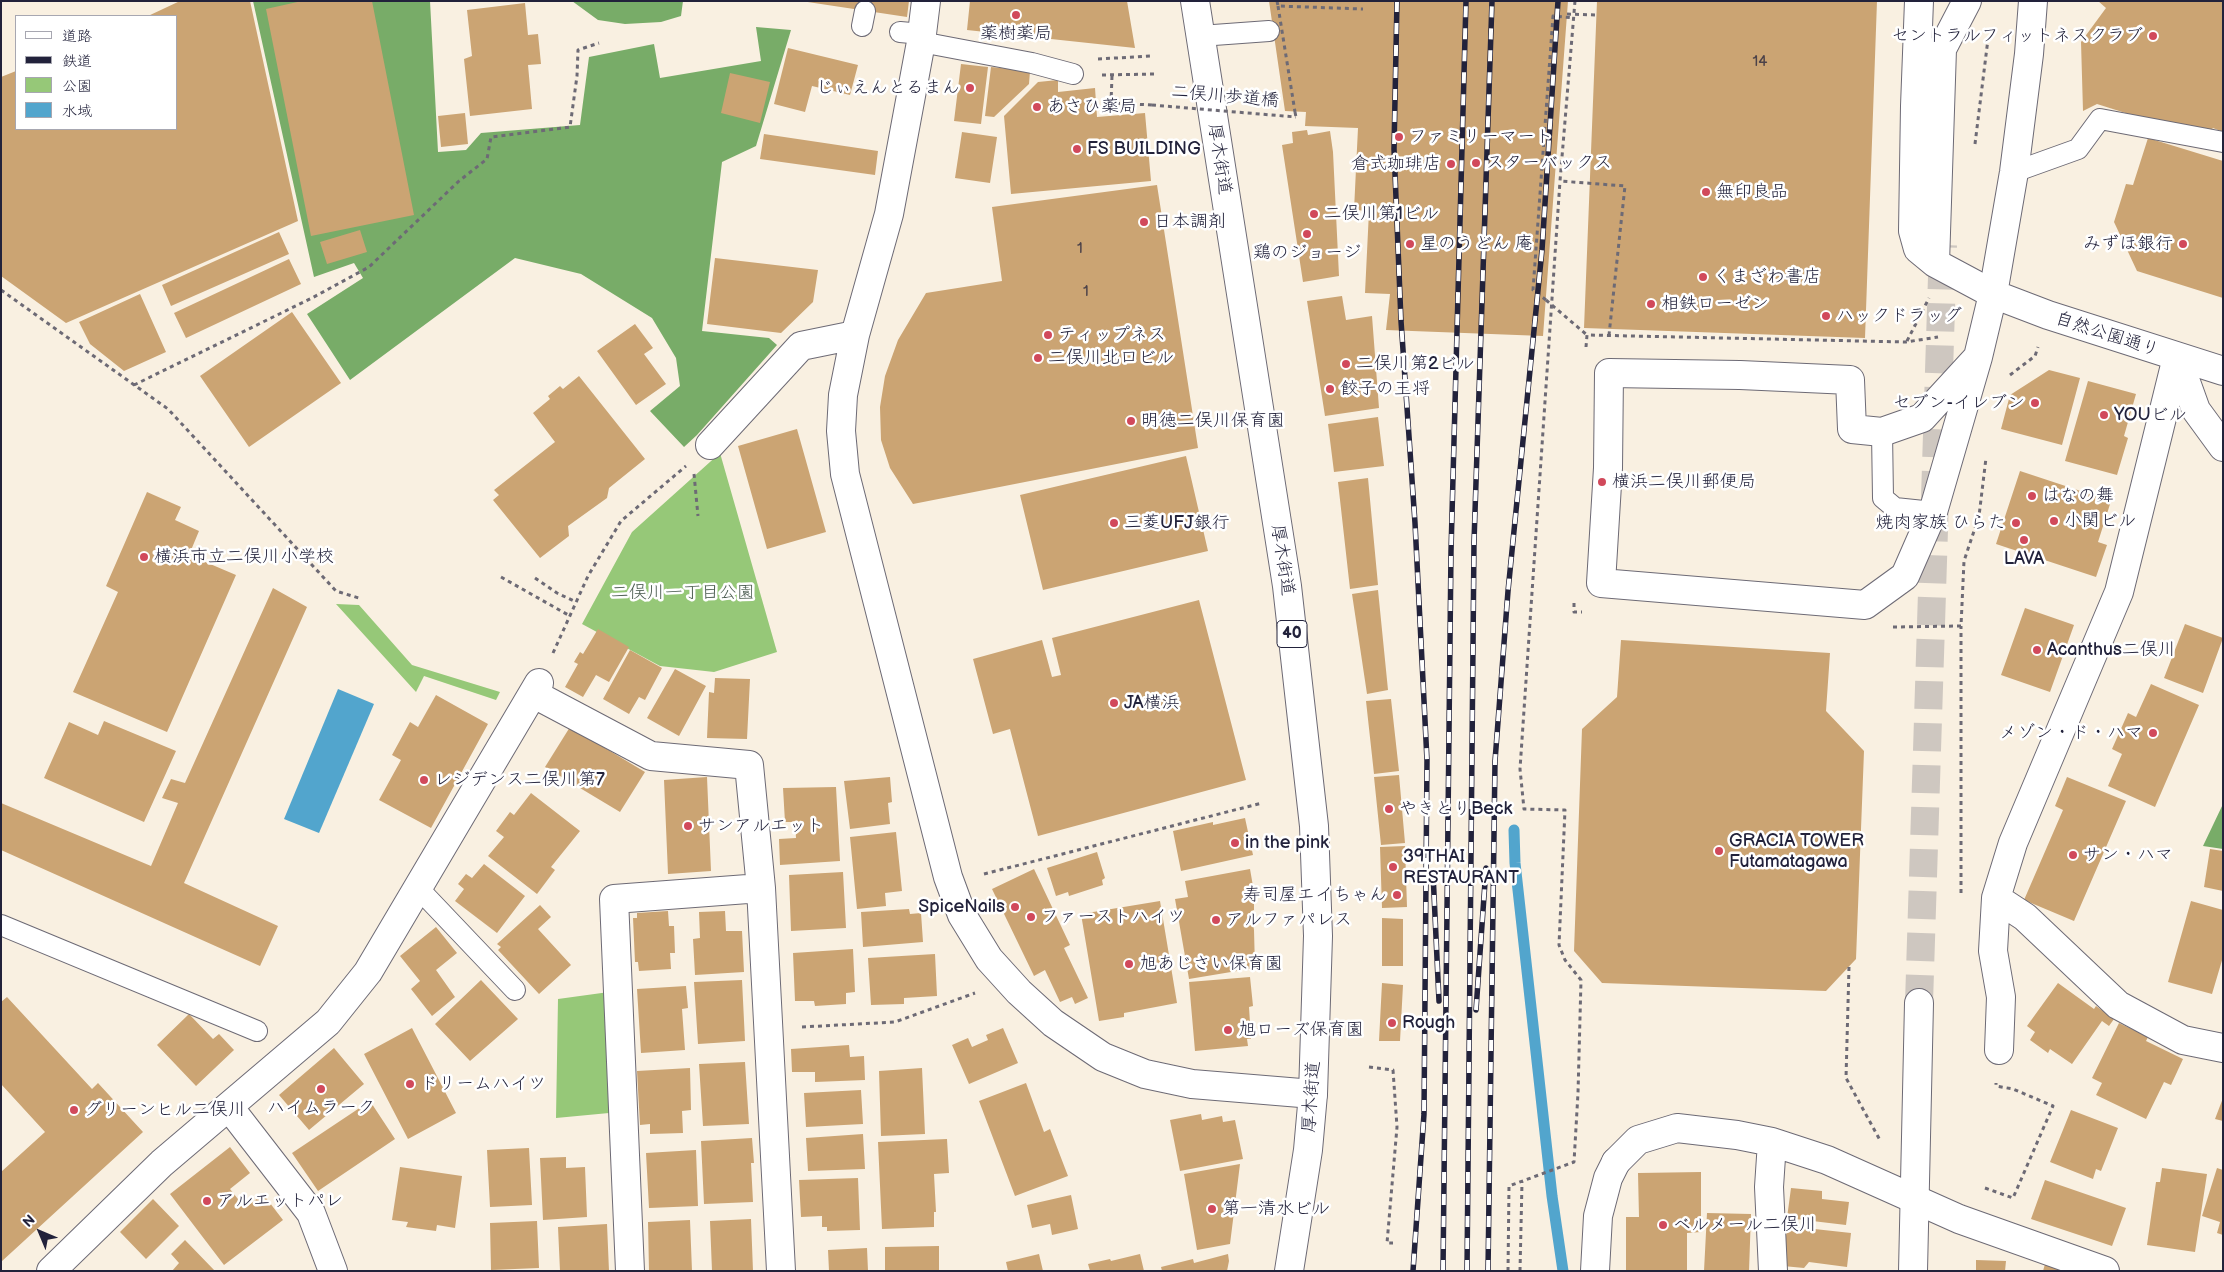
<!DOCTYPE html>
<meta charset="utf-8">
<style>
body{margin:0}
#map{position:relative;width:2224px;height:1272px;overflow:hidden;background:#f9f0e1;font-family:"Balsamiq Sans","Klee One",sans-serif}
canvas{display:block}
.frame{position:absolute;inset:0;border:2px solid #22223b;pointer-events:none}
.legend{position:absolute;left:15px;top:15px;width:162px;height:115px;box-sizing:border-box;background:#fff;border:1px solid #a7a7b1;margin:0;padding:6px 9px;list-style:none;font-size:15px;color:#22223b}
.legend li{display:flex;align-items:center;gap:10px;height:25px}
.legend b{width:25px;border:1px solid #a7a7b1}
.north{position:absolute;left:15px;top:1207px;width:50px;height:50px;-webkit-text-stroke:4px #fff;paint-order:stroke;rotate:315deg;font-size:14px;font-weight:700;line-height:20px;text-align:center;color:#22223b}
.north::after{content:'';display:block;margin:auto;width:18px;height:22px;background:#22223b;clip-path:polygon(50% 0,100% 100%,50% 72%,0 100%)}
</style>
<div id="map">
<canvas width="2224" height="1272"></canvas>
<div class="frame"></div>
<ul class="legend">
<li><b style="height:6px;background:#fff"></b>道路</li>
<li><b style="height:6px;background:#22223b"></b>鉄道</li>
<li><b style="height:14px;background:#96c878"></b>公園</li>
<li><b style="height:14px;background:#52a5cd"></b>水域</li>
</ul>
<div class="north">N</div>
</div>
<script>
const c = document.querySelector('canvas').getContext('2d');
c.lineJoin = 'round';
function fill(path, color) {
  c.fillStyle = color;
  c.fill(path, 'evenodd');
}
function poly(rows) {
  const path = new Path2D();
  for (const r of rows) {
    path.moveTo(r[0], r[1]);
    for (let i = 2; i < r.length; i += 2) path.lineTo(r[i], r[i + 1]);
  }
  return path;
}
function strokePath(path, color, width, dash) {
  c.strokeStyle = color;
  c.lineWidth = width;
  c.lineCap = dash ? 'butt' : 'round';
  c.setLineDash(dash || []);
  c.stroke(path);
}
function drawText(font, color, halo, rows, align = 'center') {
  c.font = font + ' "Balsamiq Sans","Klee One",sans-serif';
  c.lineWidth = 5;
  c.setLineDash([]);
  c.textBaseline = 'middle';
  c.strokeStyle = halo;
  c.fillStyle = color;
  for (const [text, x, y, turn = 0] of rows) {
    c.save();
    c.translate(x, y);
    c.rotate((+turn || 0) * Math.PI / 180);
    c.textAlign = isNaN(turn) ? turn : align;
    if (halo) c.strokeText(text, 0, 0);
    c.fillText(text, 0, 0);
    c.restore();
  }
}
fill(poly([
 [720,453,777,652,714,672,660,666,582,624,632,532],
 [336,604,359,605,412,665,500,692,496,700,424,676,416,692],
 [609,992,609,1113,556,1118,558,999]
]), '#96c878');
fill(poly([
 [253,1,430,1,438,152,466,150,481,133,580,125,589,57,654,44,660,78,761,61,756,27,791,30,756,146,722,162,702,331,769,338,777,345,697,435,684,447,650,411,680,386,676,358,652,318,581,274,515,258,350,380,307,314,363,278,354,263,314,277],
 [572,1,683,1,681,16,661,22,625,24,598,20],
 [2223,804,2223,849,2203,846]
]), '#78ac68');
fill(poly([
 [338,689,374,704,319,833,284,819]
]), '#52a5cd');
strokePath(poly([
 [1514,830,1515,863,1552,1196,1563,1271]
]), '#52a5cd', 11);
fill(poly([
 [180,1,250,1,298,221,66,323,1,276,1,77,16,71,16,129,176,129,176,16,148,16],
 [302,1,372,1,414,215,311,236,266,9],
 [801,1,909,1,907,17],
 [970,1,1127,1,1135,48,967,30],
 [1269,1,1568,1,1543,336,1386,330,1390,294,1365,293,1369,211,1354,210,1358,128,1305,126,1306,112,1285,111],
 [1597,1,1877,1,1865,338,1584,328],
 [2098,1,2223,1,2223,132,2213,128,2208,133,2189,133,2097,104,2083,111,2081,42,2106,8],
 [525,3,528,35,538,34,541,64,528,65,532,109,470,116,464,59,472,56,467,10],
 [788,48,858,65,850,95,812,86,805,112,774,104],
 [961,64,988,67,981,124,954,121],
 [991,67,1030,71,1029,84,994,117,985,116],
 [730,73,770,82,760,123,721,113],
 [1058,80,1058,92,1095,88,1097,117,1145,113,1151,181,1011,194,1004,116,1038,82],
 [465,113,468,144,441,147,438,116],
 [1307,130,1308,135,1330,131,1333,152,1339,276,1303,282,1282,145,1293,143,1292,132],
 [962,132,997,137,990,183,955,178],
 [764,134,878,151,875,175,760,159],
 [2148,138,2223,161,2223,298,2137,271,2114,222,2126,184,2133,185],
 [1157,185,1198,448,913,504,890,468,881,440,880,407,885,376,898,340,926,293,1002,281,992,207],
 [360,230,367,252,327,264,320,242],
 [279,232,289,254,171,306,162,285],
 [715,258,818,270,813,302,781,333,707,324],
 [289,259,301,284,186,338,174,313],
 [140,294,166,352,124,371,90,344,79,322],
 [1342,296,1346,320,1372,316,1379,408,1325,416,1307,301],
 [292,312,341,383,249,447,200,376],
 [635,324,653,348,644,354,666,384,636,405,597,351],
 [2049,370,2080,378,2062,445,2001,429,2010,395],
 [579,376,645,459,609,488,607,498,568,526,569,536,540,558,493,500,499,495,494,490,555,442,533,413,550,399,548,396,560,386,563,389],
 [2088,381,2136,394,2124,436,2128,438,2117,475,2065,461],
 [1378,417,1384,466,1334,472,1328,424],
 [797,429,826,532,767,549,738,446],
 [1186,456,1208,551,1043,590,1020,495],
 [2020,471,2111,501,2098,542,2107,545,2096,577,1996,544],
 [1368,478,1378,585,1350,589,1338,482],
 [147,492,181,507,175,520,199,531,189,555,236,575,167,732,73,692,118,592,106,586],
 [273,588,307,607,184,883,278,926,260,966,1,850,1,803,151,866,178,803,162,798,171,779,185,783],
 [1378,590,1388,690,1367,694,1352,594],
 [1199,600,1246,780,1038,836,1010,729,993,734,973,659,1042,640,1052,677,1061,675,1052,638],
 [2025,608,2074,625,2050,692,2001,675],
 [2185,624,2223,638,2203,693,2164,678],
 [598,629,629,647,609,682,596,675,583,697,565,687,578,664,574,662,580,652,583,654],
 [1621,640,1830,653,1826,711,1864,751,1856,959,1826,991,1602,983,1574,951,1582,729,1617,697],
 [630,650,662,668,645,700,639,697,629,714,603,699],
 [675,669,706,686,679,736,647,718],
 [715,678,750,679,747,739,707,738,709,692,714,693],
 [2151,684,2199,705,2155,807,2108,786,2122,754,2112,749,2128,713,2136,717],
 [436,695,488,724,431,828,379,800,401,760,392,755,410,722,418,727],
 [1391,699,1399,771,1374,774,1366,701],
 [104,721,176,751,144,822,44,778,69,722,98,735],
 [570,727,645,772,620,812,545,767],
 [1399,775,1405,843,1381,845,1374,777],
 [707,777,711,871,668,874,664,780],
 [890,777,892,802,888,803,890,824,850,829,844,781],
 [2067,777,2126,801,2074,921,2024,900,2063,810,2055,806],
 [836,787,840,861,780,865,779,839,796,838,795,822,785,822,783,788],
 [531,793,580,831,551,867,555,870,537,894,488,856,504,837,496,831,510,812,514,815],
 [1245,818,1253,855,1181,871,1173,831,1213,822,1213,825],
 [896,832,902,891,885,893,886,906,857,909,850,837],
 [1405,846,1407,907,1382,908,1380,847],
 [2210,849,2223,851,2223,891,2204,887],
 [1097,852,1105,878,1102,880,1103,885,1069,896,1068,892,1056,896,1047,868],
 [484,864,525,896,497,933,455,901,464,889,458,884,466,874,472,878],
 [1034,869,1070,945,1064,948,1088,998,1075,1004,1072,997,1060,1002,1045,970,1034,976,992,889],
 [1250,869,1254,892,1254,910,1251,911,1254,930,1255,968,1189,979,1175,899,1188,897,1185,881],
 [843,872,846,928,791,931,789,875],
 [1160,901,1177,1003,1124,1013,1124,1017,1099,1021,1081,914],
 [2191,901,2223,910,2223,957,2212,994,2168,982],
 [540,905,551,917,538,929,571,965,539,994,498,950,501,947,497,944],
 [909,909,910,914,921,913,923,942,863,947,861,912],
 [668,911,669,926,674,926,675,953,670,953,671,969,639,971,638,962,635,962,633,918,637,918,637,913],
 [725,911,726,931,742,931,744,972,695,975,693,939,700,938,699,912],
 [1382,918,1403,919,1403,966,1382,966],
 [436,927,457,953,436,970,455,997,432,1016,411,989,420,981,400,956],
 [853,949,855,992,846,993,846,1004,815,1006,814,1001,795,1001,793,953],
 [935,954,937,996,904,998,904,1004,871,1005,868,958],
 [1250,977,1253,1006,1249,1007,1251,1039,1247,1039,1248,1046,1195,1051,1189,982],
 [481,980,518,1019,470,1061,435,1024],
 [742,980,745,1041,698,1044,694,982],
 [1382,983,1403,985,1400,1041,1379,1041],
 [2058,983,2094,1009,2096,1006,2114,1019,2109,1026,2102,1021,2072,1064,2050,1049,2048,1053,2030,1040,2035,1032,2027,1026],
 [686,986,688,1008,682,1009,685,1050,641,1053,637,989],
 [7,997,92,1089,98,1083,143,1132,1,1262,1,1172,45,1132,1,1084,1,1002],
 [189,1014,213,1039,219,1034,234,1050,196,1086,157,1045],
 [2119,1023,2148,1037,2146,1041,2183,1059,2171,1085,2164,1082,2146,1119,2096,1095,2102,1083,2092,1078],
 [412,1028,456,1113,408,1139,364,1054],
 [1003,1028,1018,1063,969,1084,952,1045,968,1038,972,1047,988,1040,986,1035],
 [849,1045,850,1057,864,1056,865,1080,815,1082,815,1072,792,1072,791,1049],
 [334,1048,364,1084,309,1130,279,1095],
 [745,1062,749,1124,703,1126,699,1064],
 [690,1068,691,1110,682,1111,683,1133,650,1134,650,1124,640,1125,637,1071],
 [922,1068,925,1134,881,1136,879,1071],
 [1026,1083,1044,1132,1050,1129,1068,1176,1015,1196,979,1101],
 [861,1090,863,1124,806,1127,804,1093],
 [2223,1098,2223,1121,2215,1119],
 [370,1101,395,1139,318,1191,292,1153],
 [2071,1110,2118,1128,2101,1171,2096,1169,2093,1179,2050,1162],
 [1201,1114,1202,1120,1222,1116,1223,1122,1235,1120,1243,1159,1180,1171,1170,1120],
 [863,1134,865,1169,808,1171,806,1138],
 [752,1138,754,1163,751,1163,753,1202,704,1204,701,1141],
 [947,1139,949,1173,934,1174,936,1212,934,1212,934,1227,882,1229,878,1142],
 [230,1147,250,1173,230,1189,245,1208,263,1194,283,1220,224,1265,170,1194],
 [529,1148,532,1205,490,1207,487,1150],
 [696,1150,698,1206,649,1208,646,1153],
 [566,1157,566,1168,585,1167,587,1217,543,1220,540,1158],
 [1240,1164,1230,1244,1197,1250,1184,1174],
 [400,1167,462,1176,455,1228,437,1225,436,1231,406,1227,408,1222,392,1220],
 [2162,1168,2207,1174,2195,1252,2147,1245,2156,1182,2160,1182],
 [2217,1168,2223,1170,2223,1235,2217,1233,2220,1222,2202,1216],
 [1701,1172,1701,1232,1687,1233,1687,1271,1626,1271,1626,1217,1639,1217,1638,1173],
 [858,1178,860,1230,827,1231,827,1227,822,1227,822,1216,801,1217,799,1180],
 [2045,1180,2126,1208,2112,1246,2031,1219],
 [1791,1188,1822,1191,1822,1199,1849,1202,1846,1225,1787,1218],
 [1071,1195,1078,1229,1052,1235,1050,1224,1032,1228,1027,1205],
 [153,1199,179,1226,146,1259,120,1232],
 [1707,1213,1751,1214,1749,1271,1704,1271],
 [751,1219,753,1271,712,1271,710,1221],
 [690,1220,692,1271,649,1271,648,1222],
 [537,1221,539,1268,491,1270,490,1223],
 [607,1224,609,1271,560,1271,558,1227],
 [1787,1226,1851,1233,1847,1267,1809,1262,1804,1268,1783,1266],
 [185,1240,215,1271,172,1271,179,1263,171,1254],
 [939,1246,939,1271,885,1271,885,1247],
 [867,1248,868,1271,829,1271,828,1250],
 [1039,1254,1043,1271,1008,1271,1006,1262],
 [1140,1254,1144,1271,1090,1271,1088,1264,1110,1259,1111,1261],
 [1228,1254,1229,1261,1227,1271,1162,1271,1161,1267,1193,1259,1194,1263],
 [1976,1260,2006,1261,2005,1271,1976,1271],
 [2045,1264,2063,1271,2043,1271]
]), '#cba473');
strokePath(poly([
 [1919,1003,1943,245]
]), '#cec7c0', 28, [28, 14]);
const lane = poly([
 [862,26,865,11],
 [900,32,922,34],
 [1200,36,1269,31],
 [921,42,1032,63,1073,74],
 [2014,172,2078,149,2100,119,2223,142],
 [1882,432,1883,498,1895,508,1933,512],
 [418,888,515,990],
 [1,925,257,1031]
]);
const street = poly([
 [926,1,921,42,889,214,855,335,843,395,841,431,845,474,948,877,962,915,989,959,1019,992,1053,1023,1103,1057,1145,1074,1192,1084,1313,1094],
 [1919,1,1915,106,1913,231,1918,249,1935,263,1993,294,1978,357,1933,512,1905,576,1865,605,1601,583,1608,468,1609,373,1740,375,1850,380,1852,429,1882,432,1922,418,1978,357],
 [1935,263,1942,49,1967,1],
 [2177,357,2196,410,2223,447],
 [710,445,801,346,855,335],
 [534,694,651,756,749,765,761,888,781,1271],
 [1996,898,2025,917,2118,1005,2183,1040,2223,1048],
 [1999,1050,2001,997,1993,951,1996,898,2013,843,2119,592,2177,357],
 [229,1107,311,1213,333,1271],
 [1772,1142,1769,1187,1773,1271],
 [1616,1162,1638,1140,1677,1128,1737,1135,1772,1142,1827,1160,1959,1219,2105,1271],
 [51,1271,162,1163,328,1022,368,972,539,683],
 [630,1271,614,899,761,888]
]);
const secondary = poly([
 [2033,1,2029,54,2014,172,1993,294,2048,315,2223,371],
 [1595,1271,1598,1216,1608,1178,1616,1162],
 [1913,1271,1919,1003]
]);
const primary = poly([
 [1195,1,1287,586,1314,826,1318,936,1313,1094,1308,1150,1289,1271]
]);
strokePath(lane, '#6d6a75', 22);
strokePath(street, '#6d6a75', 30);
strokePath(secondary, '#6d6a75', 30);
strokePath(primary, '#6d6a75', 30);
strokePath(poly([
 [1575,1,1560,181,1625,186,1609,335],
 [1098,59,1152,56],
 [1102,75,1154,74],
 [1112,76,1111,103,1152,105],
 [1295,112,1296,117],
 [1975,144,1988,39],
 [1,290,168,409,336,591,362,599],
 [1546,300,1533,290,1553,16,1574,18],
 [1907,341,1929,298],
 [1586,347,1587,335,1906,342,1938,337],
 [2010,375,2035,356,2038,347],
 [134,385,312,298,369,267,459,181,487,159,491,137,570,127,577,76,578,50,599,43],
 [694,474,698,516],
 [501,577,570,616],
 [535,578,557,593,576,602],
 [1574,603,1574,612,1582,612],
 [1893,627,1961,626,1964,561,1979,516,1986,458],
 [553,653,588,576,621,521,686,466],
 [984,874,1262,803],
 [1961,893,1961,626],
 [1849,967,1846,1078,1881,1142],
 [802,1027,895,1022,975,993],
 [1369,1067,1393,1070,1397,1127,1387,1243,1393,1243],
 [1985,1188,2013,1198,2053,1106,2013,1089,1996,1086,1996,1083],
 [1508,1271,1509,1186,1574,1162,1578,1093,1581,980,1565,960,1559,945,1565,810,1524,809,1520,769,1560,181],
 [1520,1271,1522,1182]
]), '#6d6a75', 3, [4, 4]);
strokePath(lane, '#fff', 20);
strokePath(street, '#fff', 28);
strokePath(secondary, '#fff', 28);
strokePath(primary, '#fff', 28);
const rail = poly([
 [1397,1,1394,149,1401,321,1415,523,1427,760,1424,1114,1413,1271],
 [1433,873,1439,1001],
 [1476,1010,1486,868],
 [1443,1271,1451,551,1466,1],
 [1467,1271,1474,542,1492,1],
 [1488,1271,1495,761,1508,591,1542,250,1558,1]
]);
strokePath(rail, '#22223b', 5.5);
strokePath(rail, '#fff', 4, [11]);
strokePath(poly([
 [1277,1,1278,6,1363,9],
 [1278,6,1295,112],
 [1567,14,1596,15],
 [1152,105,1296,117],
 [1546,300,1587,335]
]), '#6d6a75', 3, [4, 4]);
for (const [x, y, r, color] of [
 [1016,15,5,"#d1495b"],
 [2153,36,5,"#d1495b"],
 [970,88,5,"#d1495b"],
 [1037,107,5,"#d1495b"],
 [1399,137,5,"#d1495b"],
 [1077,149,5,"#d1495b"],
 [1476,163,5,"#d1495b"],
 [1451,164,5,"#d1495b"],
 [1706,192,5,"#d1495b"],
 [1314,214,5,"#d1495b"],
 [1144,222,5,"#d1495b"],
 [1307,234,5,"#d1495b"],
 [1410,244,5,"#d1495b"],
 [2183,244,5,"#d1495b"],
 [1703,277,5,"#d1495b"],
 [1651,304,5,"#d1495b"],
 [1826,316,5,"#d1495b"],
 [1048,335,5,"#d1495b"],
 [1038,358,5,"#d1495b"],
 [1346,364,5,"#d1495b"],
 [1330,389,5,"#d1495b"],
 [2035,403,5,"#d1495b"],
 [2104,415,5,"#d1495b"],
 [1131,421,5,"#d1495b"],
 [1602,482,5,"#d1495b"],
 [2032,496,5,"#d1495b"],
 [2054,521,5,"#d1495b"],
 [1114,523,5,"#d1495b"],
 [2016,523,5,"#d1495b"],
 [2024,540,5,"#d1495b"],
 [144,557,5,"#d1495b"],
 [2037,650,5,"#d1495b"],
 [1114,703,5,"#d1495b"],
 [2153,733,5,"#d1495b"],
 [424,780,5,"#d1495b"],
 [1389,809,5,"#d1495b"],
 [688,826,5,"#d1495b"],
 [1235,843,5,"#d1495b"],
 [1719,851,5,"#d1495b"],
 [2073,855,5,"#d1495b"],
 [1393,867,5,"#d1495b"],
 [1397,895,5,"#d1495b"],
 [1015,907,5,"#d1495b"],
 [1031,917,5,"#d1495b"],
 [1216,920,5,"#d1495b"],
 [1129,964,5,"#d1495b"],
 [1392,1023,5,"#d1495b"],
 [1228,1030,5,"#d1495b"],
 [410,1084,5,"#d1495b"],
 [321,1089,5,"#d1495b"],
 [74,1110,5,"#d1495b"],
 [207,1201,5,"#d1495b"],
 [1212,1209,5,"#d1495b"],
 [1663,1225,5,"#d1495b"]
]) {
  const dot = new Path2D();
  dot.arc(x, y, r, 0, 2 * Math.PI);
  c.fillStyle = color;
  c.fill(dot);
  strokePath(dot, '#fff', 2);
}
drawText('15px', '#4c4249', null, [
 ["14",1760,62],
 ["1",1080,249],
 ["1",1086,292]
]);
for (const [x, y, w] of [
 [1292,634,30]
]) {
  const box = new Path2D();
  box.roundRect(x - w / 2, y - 13.5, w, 27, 4);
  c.fillStyle = '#fff';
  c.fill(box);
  strokePath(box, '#22223b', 1);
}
drawText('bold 16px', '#22223b', null, [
 ["40",1292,634]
]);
drawText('18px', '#22223b', '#fff', [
 ["薬樹薬局",1016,34,"center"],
 ["セントラルフィットネスクラブ",2143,36,"right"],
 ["じぃえんとるまん",960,88,"right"],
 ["あさひ薬局",1047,107],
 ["ファミリーマート",1409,137],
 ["FS BUILDING",1087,149],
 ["スターバックス",1486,163],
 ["倉式珈琲店",1441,164,"right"],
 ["無印良品",1716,192],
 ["二俣川第1ビル",1324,214],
 ["日本調剤",1154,222],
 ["星のうどん 庵",1420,244],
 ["みずほ銀行",2173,244,"right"],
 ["鶏のジョージ",1307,253,"center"],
 ["くまざわ書店",1713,277],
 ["相鉄ローゼン",1661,304],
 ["ハックドラッグ",1836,316],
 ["ティップネス",1058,335],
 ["二俣川北口ビル",1048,358],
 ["二俣川第2ビル",1356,364],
 ["餃子の王将",1340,389],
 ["セブン-イレブン",2025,403,"right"],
 ["YOUビル",2114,415],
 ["明徳二俣川保育園",1141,421],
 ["横浜二俣川郵便局",1612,482],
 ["はなの舞",2042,496],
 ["小関ビル",2064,521],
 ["三菱UFJ銀行",1124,523],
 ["焼肉家族 ひらた",2006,523,"right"],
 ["横浜市立二俣川小学校",154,557],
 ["LAVA",2024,559,"center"],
 ["Acanthus二俣川",2047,650],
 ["JA横浜",1124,703],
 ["メゾン・ド・ハマ",2143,733,"right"],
 ["レジデンス二俣川第7",434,780],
 ["やきとりBeck",1399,809],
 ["サンアルエット",698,826],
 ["GRACIA TOWER",1729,841],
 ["Futamatagawa",1729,862],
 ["in the pink",1245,843],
 ["サン・ハマ",2083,855],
 ["39THAI",1403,857],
 ["RESTAURANT",1403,878],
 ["寿司屋エイちゃん",1387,895,"right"],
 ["SpiceNails",1005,907,"right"],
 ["ファーストハイツ",1041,917],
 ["アルファパレス",1226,920],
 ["旭あじさい保育園",1139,964],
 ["Rough",1402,1023],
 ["旭ローズ保育園",1238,1030],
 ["ドリームハイツ",420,1084],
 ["ハイムラーク",321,1108,"center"],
 ["グリーンヒル二俣川",84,1110],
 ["アルエットパレ",217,1201],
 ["第一清水ビル",1222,1209],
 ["ベルメール二俣川",1673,1225]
], 'left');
drawText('18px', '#22223b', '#fff', [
 ["二俣川歩道橋",1225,97,5],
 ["厚木街道",1219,159,81],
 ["自然公園通り",2107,335,18],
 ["厚木街道",1282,560,81],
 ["厚木街道",1312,1097,-86]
]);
drawText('18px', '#4b5c50', '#fff', [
 ["二俣川一丁目公園",683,593]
]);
</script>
